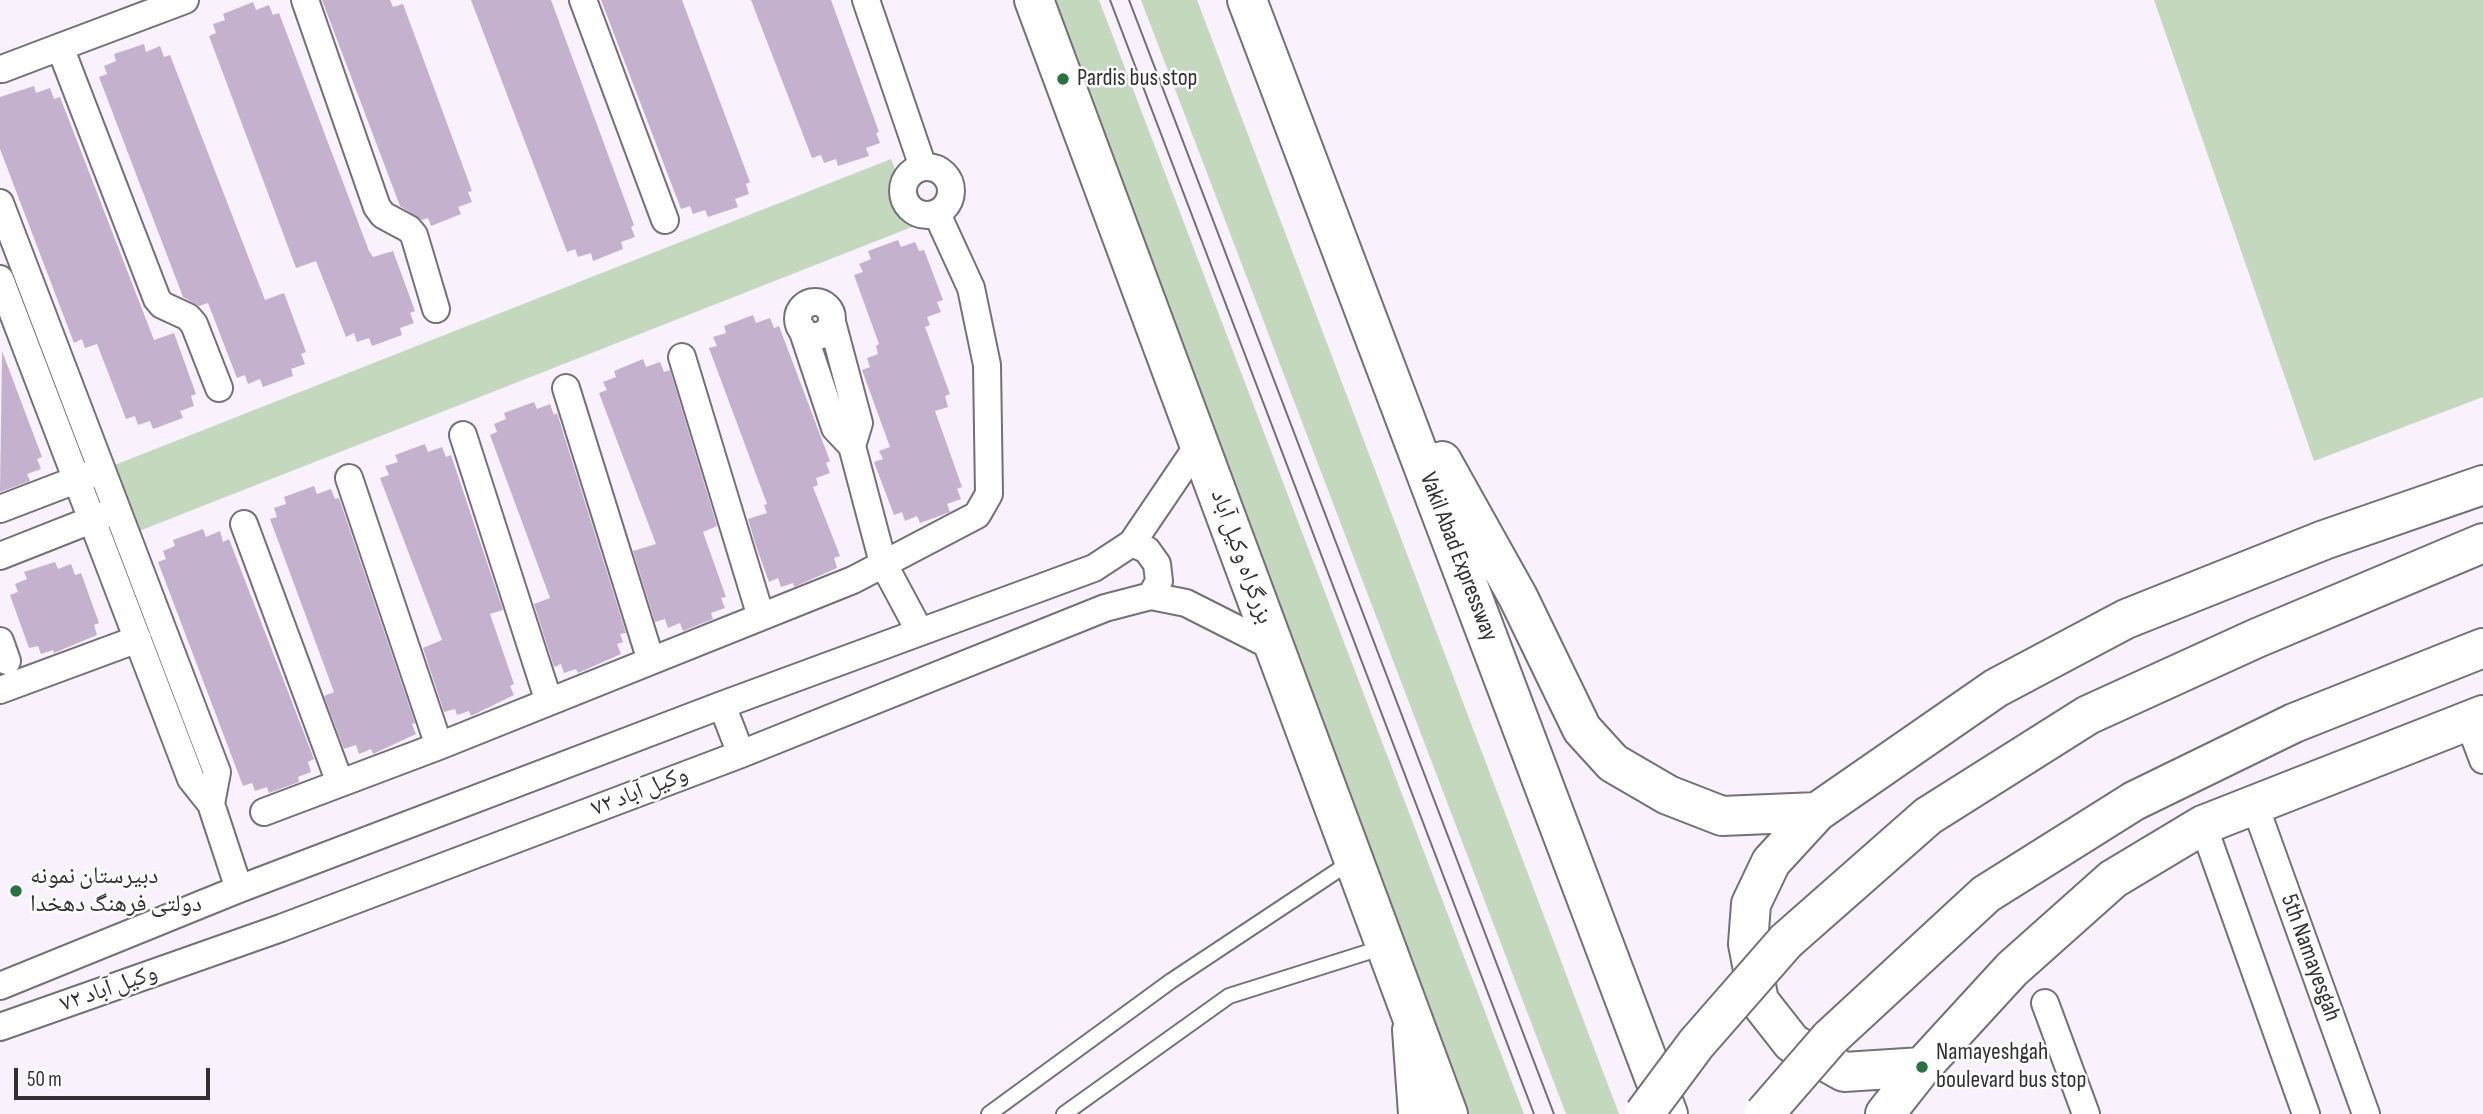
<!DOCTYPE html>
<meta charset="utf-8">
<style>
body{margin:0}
#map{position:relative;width:2483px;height:1114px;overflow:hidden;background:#f9f2fd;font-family:"Sofia Sans Condensed",sans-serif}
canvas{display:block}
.scale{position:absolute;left:14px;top:1068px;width:196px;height:32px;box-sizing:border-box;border:4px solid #322f33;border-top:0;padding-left:9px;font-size:21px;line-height:24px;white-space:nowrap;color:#322f33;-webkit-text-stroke:5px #fff;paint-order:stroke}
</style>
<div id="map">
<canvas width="2483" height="1114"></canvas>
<div class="scale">50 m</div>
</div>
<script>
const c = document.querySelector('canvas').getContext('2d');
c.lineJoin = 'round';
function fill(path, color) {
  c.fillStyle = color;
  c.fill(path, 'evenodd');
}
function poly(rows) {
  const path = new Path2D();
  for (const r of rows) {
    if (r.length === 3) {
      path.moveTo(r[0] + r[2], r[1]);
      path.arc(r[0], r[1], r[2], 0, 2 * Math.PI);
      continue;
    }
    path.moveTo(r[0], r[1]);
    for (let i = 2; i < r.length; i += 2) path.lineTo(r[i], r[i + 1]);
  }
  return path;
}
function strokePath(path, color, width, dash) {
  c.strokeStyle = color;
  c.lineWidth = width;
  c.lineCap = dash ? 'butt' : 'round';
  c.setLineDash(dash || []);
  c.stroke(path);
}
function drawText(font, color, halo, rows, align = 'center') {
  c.font = font + ' "Sofia Sans Condensed","Noto Naskh Arabic",sans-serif';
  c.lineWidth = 5;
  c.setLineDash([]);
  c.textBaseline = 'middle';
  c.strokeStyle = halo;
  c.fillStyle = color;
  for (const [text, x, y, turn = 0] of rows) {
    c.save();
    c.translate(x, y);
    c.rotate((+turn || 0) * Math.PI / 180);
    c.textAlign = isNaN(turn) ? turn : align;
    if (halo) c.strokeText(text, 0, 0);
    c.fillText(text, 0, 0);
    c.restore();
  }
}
fill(poly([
 [1041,0,1099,0,1524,1114,1465,1114],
 [1141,0,1197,0,1619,1114,1566,1114],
 [2154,0,2483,0,2483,397,2314,461],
 [891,159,917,225,129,535,102,470]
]), '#c3d8bd');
fill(poly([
 [322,0,390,0,393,7,403,4,472,191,468,192,472,202,458,207,461,214,431,226,428,218,422,220,400,206],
 [471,0,551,0,634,225,631,227,635,237,621,242,623,249,593,261,591,253,578,257,575,249,567,252],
 [601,0,682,0,750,182,746,184,749,194,735,199,738,207,708,217,705,210,693,214,690,206,681,209],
 [751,0,831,0,879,132,876,133,880,143,866,148,869,156,838,166,836,159,824,163,821,155,812,158],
 [253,2,256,10,269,5,273,15,279,13,369,251,373,257,393,251,415,311,410,313,414,323,400,328,402,335,372,346,369,338,357,342,354,333,346,337,316,261,296,268,209,36,216,33,213,24,225,20,223,14],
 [144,44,146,52,160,46,164,57,170,55,265,300,284,293,306,352,301,354,305,364,291,369,293,376,263,387,260,379,248,384,245,375,237,378,208,303,199,306,183,297,99,77,107,74,104,66,116,61,114,54],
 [34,86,36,93,50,88,54,99,60,97,154,340,174,333,196,394,191,396,194,406,180,411,183,418,153,429,150,421,138,425,135,416,126,419,97,344,85,348,82,339,74,343,0,149,0,97],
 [898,240,901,247,915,242,919,251,924,250,943,300,937,302,941,312,927,317,930,325,925,327,950,394,945,396,948,407,935,411,962,487,957,489,961,499,947,504,950,512,920,523,917,516,905,521,902,512,894,515,874,462,883,459,879,451,890,447,862,370,870,367,867,358,878,354,876,346,879,344,854,275,863,272,859,264,871,259,868,251],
 [753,315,756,323,770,318,774,328,779,326,830,461,826,463,830,473,816,478,818,485,813,487,840,556,834,558,837,568,794,587,793,583,781,587,778,578,769,582,756,546,748,519,767,513,764,505,767,504,709,348,717,346,713,337,726,333,724,326],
 [2,351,42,457,37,459,41,469,27,474,30,481,0,492],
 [643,359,646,367,660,362,664,372,670,370,717,526,703,532,726,597,721,598,725,608,711,613,713,619,683,631,680,623,668,628,665,619,655,622,633,551,656,544,599,393,607,390,603,382,616,377,614,371],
 [534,402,537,409,550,404,554,415,557,413,626,633,620,634,623,642,617,644,621,654,578,673,576,669,564,673,561,664,554,667,534,604,550,598,490,435,497,432,494,424,506,419,504,413],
 [425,444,428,452,442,447,446,457,451,455,503,610,490,614,514,684,510,686,514,695,471,716,469,711,457,715,455,709,444,712,423,648,442,640,380,478,389,475,385,466,398,462,395,455],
 [314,486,317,494,331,489,335,499,339,498,415,723,412,724,416,734,373,754,371,749,359,754,356,745,344,749,324,696,334,692,270,519,277,517,274,508,286,504,284,497],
 [203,529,206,537,220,531,223,542,229,539,314,759,308,762,311,772,298,777,299,782,269,793,267,787,255,791,252,783,243,786,158,562,166,559,163,551,175,546,173,540],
 [55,562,58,569,71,564,75,575,81,573,99,623,94,625,97,635,54,653,53,650,41,654,38,646,29,648,10,595,18,592,15,584,27,579,24,572]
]), '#c4b1ce');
const lane = poly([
 [989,1114,1171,981,1352,861],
 [1064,1114,1229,996,1384,947]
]);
const street = poly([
 [185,0,60,47,157,299,162,305,188,317,194,324,219,388],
 [305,0,377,207,383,215,409,229,414,235,436,309],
 [583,0,665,220],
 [866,0,923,167],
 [2,69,60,47],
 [927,191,24],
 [0,203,217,772,211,804],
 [0,279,191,779,211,804,239,889],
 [815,319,17],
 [832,322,859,423,852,446],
 [802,329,835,428,852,446,883,563,920,632],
 [682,357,761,617],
 [566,388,651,661],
 [463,435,549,702],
 [349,478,439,746],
 [0,509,94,473],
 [244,524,340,783],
 [1132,543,1147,550,1157,564,1159,581,1151,596],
 [0,556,109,513],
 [0,641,7,661],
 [0,690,138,639],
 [722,705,741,754],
 [2468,720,2483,760],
 [2254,803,2366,1114],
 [264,812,439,746,853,580,977,515,989,494,987,365,971,288,937,214],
 [2203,825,2306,1114],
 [0,986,239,889,722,705,1094,568,1132,543,1199,444],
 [2045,1003,2086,1114],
 [0,1027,281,928,741,754,1105,608,1151,596,1186,603,1275,648]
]);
const primary = poly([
 [1412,1030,1418,1114]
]);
const highway = poly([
 [1034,0,1448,1114],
 [1247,0,1668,1114],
 [1442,461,1518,597,1582,729,1613,763,1668,795,1722,816,1817,812],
 [1786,941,1928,816,2088,715,2257,638,2483,543],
 [1830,1038,1986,894,2134,801,2294,723,2483,648],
 [1922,1067,1844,1072,1792,1043,1759,1001,1748,944,1751,904,1771,862,1817,812,1996,688,2126,619,2324,540,2483,485],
 [1885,1114,1922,1067,2012,969,2113,879,2203,825,2483,715]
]);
strokePath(lane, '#756f78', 18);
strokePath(street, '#756f78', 30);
strokePath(primary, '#756f78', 42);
strokePath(highway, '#756f78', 42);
strokePath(lane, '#fff', 14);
strokePath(street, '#fff', 26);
strokePath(primary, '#fff', 38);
strokePath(highway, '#fff', 38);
strokePath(poly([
 [1110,0,1534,1114],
 [1129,0,1554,1114]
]), '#726e74', 2);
const highwayBridge = poly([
 [1644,1114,1696,1044,1786,941],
 [1764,1114,1830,1038]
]);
strokePath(highwayBridge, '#756f78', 42, []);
strokePath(highwayBridge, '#fff', 38);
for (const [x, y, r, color] of [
 [1063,79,7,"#29713e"],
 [16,891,7,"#29713e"],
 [1922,1067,7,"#29713e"]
]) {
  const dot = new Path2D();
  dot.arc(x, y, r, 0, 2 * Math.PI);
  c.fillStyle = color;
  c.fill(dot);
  strokePath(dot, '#fff', 2.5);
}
drawText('24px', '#322f33', '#fff', [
 ["Pardis bus stop",1077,79],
 ["دبیرستان نمونه",30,877],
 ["دولتی فرهنگ دهخدا",30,905],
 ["Namayeshgah",1936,1053],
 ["boulevard bus stop",1936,1081]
], 'left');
drawText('24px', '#322f33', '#fff', [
 ["بزرگراه وکیل آباد",1241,557,70],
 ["Vakil Abad Expressway",1458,557,69],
 ["۷۲ وکیل آباد",640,792,-21],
 ["5th Namayesgah",2310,958,70],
 ["۷۲ وکیل آباد",109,989,-19]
]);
</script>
